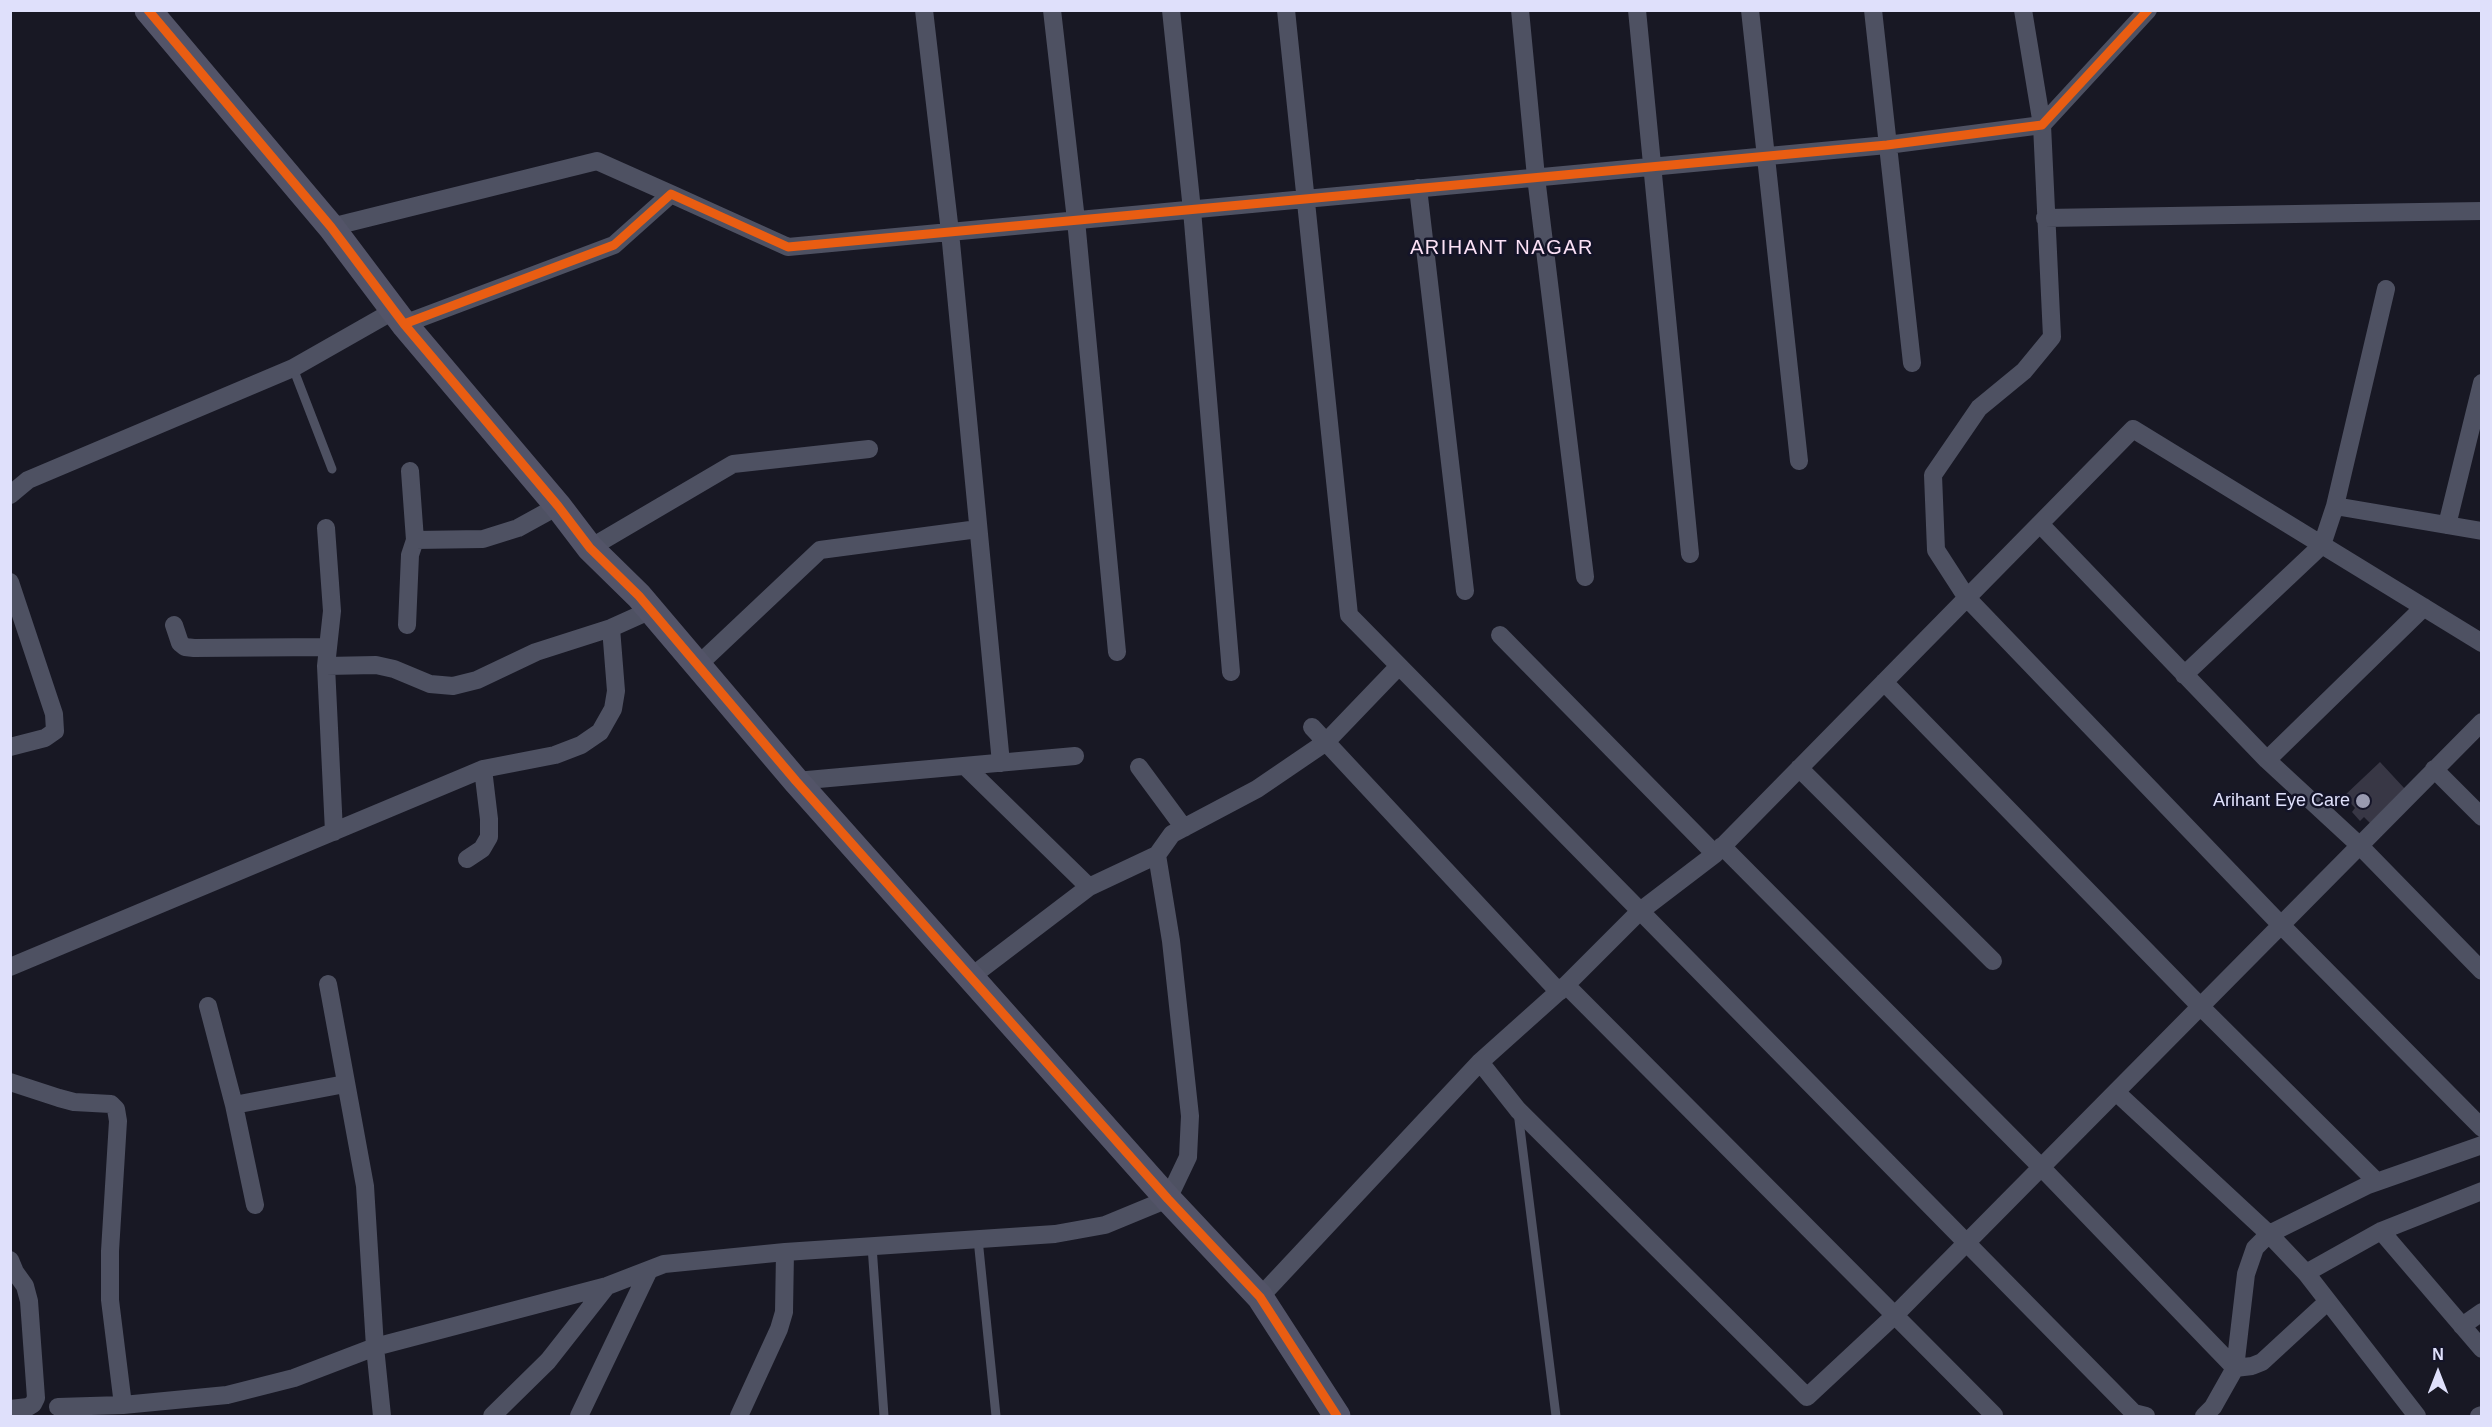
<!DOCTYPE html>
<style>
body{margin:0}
#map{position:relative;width:2492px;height:1427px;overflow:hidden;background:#181824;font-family:Helvetica,sans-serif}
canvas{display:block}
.frame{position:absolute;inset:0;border:12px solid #dfe0fb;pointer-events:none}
.north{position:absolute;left:2408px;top:1343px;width:60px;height:60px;-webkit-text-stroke:4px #141428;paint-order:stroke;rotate:0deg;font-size:16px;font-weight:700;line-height:24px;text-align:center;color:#dfe0fb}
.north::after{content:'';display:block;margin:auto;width:21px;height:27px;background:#dfe0fb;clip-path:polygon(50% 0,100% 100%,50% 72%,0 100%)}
</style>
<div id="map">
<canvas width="2492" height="1427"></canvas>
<div class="frame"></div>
<div class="north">N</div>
</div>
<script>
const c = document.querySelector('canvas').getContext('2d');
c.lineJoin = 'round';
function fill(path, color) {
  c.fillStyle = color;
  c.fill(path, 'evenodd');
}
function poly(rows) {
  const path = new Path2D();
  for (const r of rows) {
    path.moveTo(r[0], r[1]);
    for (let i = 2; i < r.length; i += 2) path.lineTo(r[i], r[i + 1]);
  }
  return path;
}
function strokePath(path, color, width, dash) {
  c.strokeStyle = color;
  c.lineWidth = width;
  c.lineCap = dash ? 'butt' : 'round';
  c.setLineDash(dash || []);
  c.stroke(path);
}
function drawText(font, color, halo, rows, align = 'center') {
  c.font = font + ' Helvetica,sans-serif';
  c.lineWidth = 5;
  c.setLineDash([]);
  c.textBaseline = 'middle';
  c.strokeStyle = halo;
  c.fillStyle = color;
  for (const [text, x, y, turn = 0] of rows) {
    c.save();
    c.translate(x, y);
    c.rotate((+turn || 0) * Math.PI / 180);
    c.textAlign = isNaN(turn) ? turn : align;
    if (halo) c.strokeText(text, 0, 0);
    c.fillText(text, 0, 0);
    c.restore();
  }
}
fill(poly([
 [2380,762,2405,789,2370,823,2364,817,2360,821,2352,812,2355,808,2344,796]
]), '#383745');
strokePath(poly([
 [293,368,332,469],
 [1518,1112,1556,1416],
 [978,1239,996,1416],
 [872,1246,884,1416]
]), '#4e5162', 9);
strokePath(poly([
 [924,10,950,232,1001,763],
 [1052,10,1076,220,1117,652],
 [1171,10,1192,210,1231,672],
 [1286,10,1349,615,2134,1413,2146,1416],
 [1520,10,1536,177,1585,577],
 [1637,10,1690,554],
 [1750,10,1799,461],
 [1873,10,1912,363],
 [2023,10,2042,125,2052,337,2024,371,1979,408,1933,475,1936,550,1967,598,2280,924,2482,1128],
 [1418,188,1465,591],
 [2045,218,2482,211],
 [331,227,597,161,671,194],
 [404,324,614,245,671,194,788,247,1887,145,2042,125,2148,10],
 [10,495,28,480,293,368,395,310],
 [2335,506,2482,531],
 [2040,524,2267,760,2359,845,2482,971],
 [2447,525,2482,383],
 [326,528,332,611,326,666,334,832],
 [415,540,483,539,518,528,558,506],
 [590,548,733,464,869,449],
 [10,582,54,714,55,731,45,738,10,747],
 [174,625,180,643,185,647,194,648,327,647],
 [407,625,410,555,415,540,410,471],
 [1500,635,1715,854],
 [326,666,376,665,394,669,430,684,453,686,477,680,536,652,611,628,651,610],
 [697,666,820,550,978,529],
 [2184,675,2322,545,2335,506,2386,289],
 [1884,682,2200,1006,2377,1182],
 [1312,727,1559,992],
 [2267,760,2424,607],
 [965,766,1089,887],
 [1139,767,1184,828],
 [1799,768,1993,961],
 [2434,769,2482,817],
 [796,781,1075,756],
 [1722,846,2041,1167,2235,1368,2252,1366,2262,1362,2326,1303],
 [467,859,482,849,489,837,489,819,483,769],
 [10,967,464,777,483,769,555,755,581,745,600,732,613,709,616,691,611,628],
 [972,976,1089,887,1157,855,1172,834,1257,789,1326,742,1399,666],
 [328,984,365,1186,375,1347,382,1416],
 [1566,985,1994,1415],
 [208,1006,234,1105,255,1205],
 [1480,1062,1518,1110,1807,1397,1895,1315,2482,722],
 [10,1082,59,1098,74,1102,111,1104,116,1109,118,1121,110,1251,110,1300,123,1405],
 [2116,1092,2269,1234,2306,1273,2417,1416],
 [234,1105,345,1084],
 [2381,1231,2482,1349],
 [10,1260,15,1272,25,1286,29,1301,36,1398,33,1404,28,1407,10,1409],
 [2306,1273,2381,1231,2482,1191],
 [1260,1297,1480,1062,1566,985,1639,912,1715,854,2133,429,2482,643],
 [2462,1326,2482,1312],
 [58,1407,123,1405,227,1395,294,1378,375,1347,607,1286,664,1264,785,1252,1055,1234,1105,1225,1168,1199,1188,1157,1190,1116,1171,941,1157,855],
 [492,1416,548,1361,607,1286],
 [579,1416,649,1270],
 [739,1416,779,1329,784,1312,785,1252],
 [2204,1416,2213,1407,2235,1368,2246,1274,2255,1248,2269,1234,2368,1185,2482,1145],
 [2479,1416,2482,1415]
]), '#4e5162', 18);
strokePath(poly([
 [148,10,331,227,404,324,558,506,590,548,639,596,796,781,1168,1199,1260,1297,1337,1416]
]), '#535468', 27);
strokePath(poly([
 [148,10,331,227,404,324,558,506,590,548,639,596,796,781,1168,1199,1260,1297,1337,1416],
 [404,324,614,245,671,194,788,247,1887,145,2042,125,2148,10]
]), '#e95d12', 9);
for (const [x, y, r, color] of [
 [2363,801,8,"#999ab0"]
]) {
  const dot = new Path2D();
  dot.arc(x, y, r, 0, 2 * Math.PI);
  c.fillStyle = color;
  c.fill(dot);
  strokePath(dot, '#141428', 2);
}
drawText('18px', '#dfe0fb', '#141428', [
 ["Arihant Eye Care",2350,801]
], 'right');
c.letterSpacing = '1.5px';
drawText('20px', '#fbe1f5', '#141428', [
 ["ARIHANT NAGAR",1502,248]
]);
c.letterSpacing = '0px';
</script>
